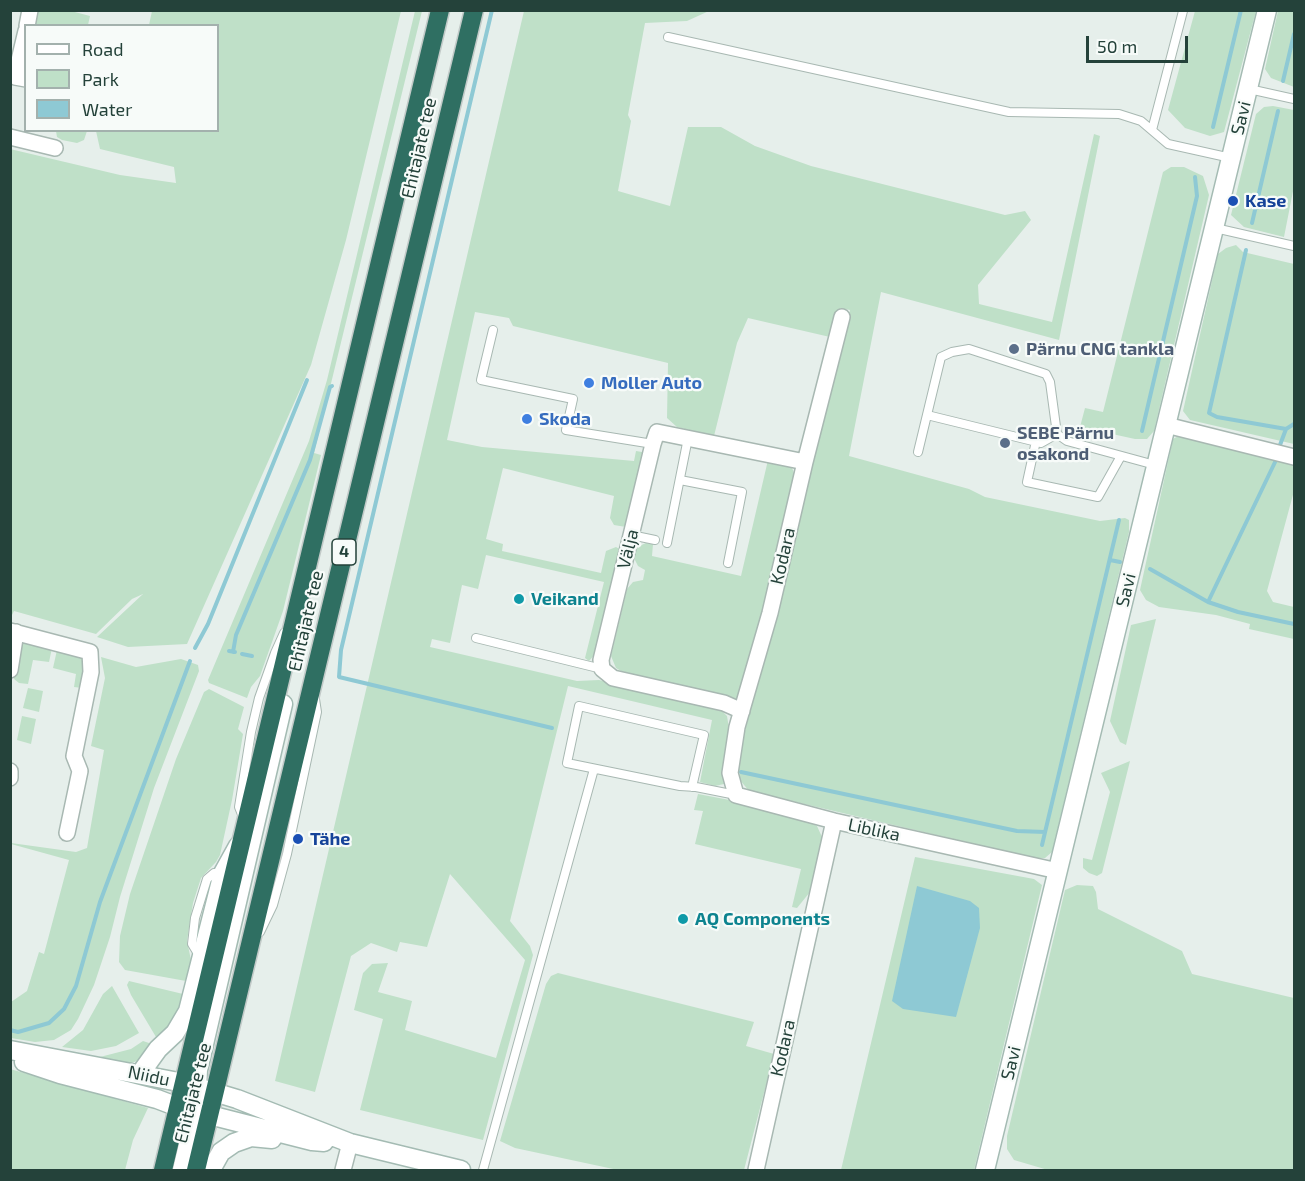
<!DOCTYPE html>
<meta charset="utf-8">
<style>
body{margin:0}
#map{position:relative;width:1305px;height:1181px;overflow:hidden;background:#e6efeb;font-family:"Exo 2",sans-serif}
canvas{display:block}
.frame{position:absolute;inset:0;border:12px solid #24423a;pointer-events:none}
.legend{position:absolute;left:24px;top:24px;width:195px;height:108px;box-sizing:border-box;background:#f7fbf9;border:2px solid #a3b1ad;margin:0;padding:8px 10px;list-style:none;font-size:18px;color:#24423a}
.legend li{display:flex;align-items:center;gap:12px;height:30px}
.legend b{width:30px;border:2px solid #a3b1ad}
.scale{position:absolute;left:1086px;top:36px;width:102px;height:27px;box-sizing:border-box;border:3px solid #24423a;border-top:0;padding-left:8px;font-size:18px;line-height:21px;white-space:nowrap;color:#24423a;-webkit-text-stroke:4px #f7fbf9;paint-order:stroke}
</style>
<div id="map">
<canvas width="1305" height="1181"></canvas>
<div class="frame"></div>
<ul class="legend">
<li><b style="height:8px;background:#fff"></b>Road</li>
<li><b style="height:16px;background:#bfe0c8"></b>Park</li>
<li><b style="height:16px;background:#8ec9d4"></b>Water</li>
</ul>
<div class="scale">50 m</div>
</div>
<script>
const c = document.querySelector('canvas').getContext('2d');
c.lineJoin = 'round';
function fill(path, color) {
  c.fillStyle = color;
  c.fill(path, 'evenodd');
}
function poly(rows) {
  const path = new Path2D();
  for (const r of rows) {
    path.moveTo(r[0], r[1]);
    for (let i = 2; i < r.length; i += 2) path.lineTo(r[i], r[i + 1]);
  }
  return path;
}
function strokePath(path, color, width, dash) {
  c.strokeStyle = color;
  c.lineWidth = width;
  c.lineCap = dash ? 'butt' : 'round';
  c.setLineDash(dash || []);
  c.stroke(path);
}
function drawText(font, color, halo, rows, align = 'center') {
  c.font = font + ' "Exo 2",sans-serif';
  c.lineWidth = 4.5;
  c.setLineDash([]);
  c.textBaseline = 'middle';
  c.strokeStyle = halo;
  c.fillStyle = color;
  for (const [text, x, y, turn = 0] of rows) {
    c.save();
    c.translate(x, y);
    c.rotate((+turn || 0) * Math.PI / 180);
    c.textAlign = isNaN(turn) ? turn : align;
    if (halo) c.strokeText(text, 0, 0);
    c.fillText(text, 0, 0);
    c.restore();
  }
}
fill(poly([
 [35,11,71,11,90,16,88,25,31,26],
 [152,11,401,11,346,240,311,365,187,644,128,647,97,637,143,594,132,599,96,634,14,611,11,617,10,149,120,175,176,183,174,167,100,149,96,131,218,130,218,26,149,25],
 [415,11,422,11,314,453,321,455,283,611,260,676,251,687,247,698,209,683,208,680,309,441,327,380],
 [524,11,709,11,687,21,645,23,628,115,631,121,618,191,670,206,688,127,721,127,755,146,811,166,1005,215,1025,211,1031,220,978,285,979,304,1052,322,1094,134,1100,136,1059,340,881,292,849,456,969,489,985,497,1100,521,1125,518,1129,520,1129,532,1052,852,1045,858,1034,858,749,791,740,780,738,759,850,310,840,308,830,337,748,318,737,343,714,436,677,427,667,418,668,363,513,326,509,318,475,312,447,440,482,447,634,461,636,451,642,452,644,456,626,527,614,525,610,518,614,496,503,468,486,539,503,544,502,551,601,573,606,551,616,547,623,551,596,653,589,661,585,658,604,582,486,555,478,589,462,585,450,643,432,639,430,647,577,681,599,680,712,706,721,710,727,716,730,734,723,761,724,784,715,786,700,782,712,720,568,686,510,921,530,946,533,955,483,1140,360,1110,383,1019,354,1010,363,973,372,964,388,963,378,992,412,1001,405,1030,496,1058,525,960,450,874,427,947,400,942,397,952,371,943,351,956,315,1092,275,1081],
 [1195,11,1256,11,1224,132,1210,136,1185,128,1168,110],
 [1278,11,1294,11,1294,87,1271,78,1265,69],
 [1273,106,1294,110,1294,186,1284,237,1244,227,1231,215,1256,114,1264,107],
 [56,131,56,130,87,131,84,140,77,143,62,140,57,137],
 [1171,167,1184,167,1203,176,1209,195,1154,431,1147,439,1135,439,1080,427,1085,408,1103,412,1163,172],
 [1236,245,1243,252,1294,264,1294,444,1190,420,1183,411,1218,254,1226,248],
 [1180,435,1286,461,1294,466,1294,491,1267,591,1273,602,1294,607,1294,639,1249,629,1250,624,1216,615,1159,607,1146,600,1140,590,1173,439],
 [768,460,790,465,793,470,796,482,766,614,737,701,621,671,616,668,611,656,627,589,633,582,643,580,645,570,638,566,634,558,637,547,646,543,653,544,652,556,741,576],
 [1156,619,1126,745,1120,742,1110,721,1131,625],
 [21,641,52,648,49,662,33,660,28,684,19,683,14,679,13,674],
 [57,650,83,655,87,660,82,688,74,687,76,674,53,668],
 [101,657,136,667,181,659,198,665,199,671,154,788,120,897,110,937,94,985,78,1019,71,1030,54,1040,35,1042,11,1038,11,1002,27,991,39,952,44,954,69,860,11,844,11,843,76,852,87,848,104,750,91,746,105,678],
 [28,688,43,691,39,712,23,708],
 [209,689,244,707,238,729,243,734,232,800,220,855,216,862,201,878,193,903,187,941,191,960,186,981,125,970,119,962,120,936,130,894,176,759,204,692],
 [22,716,36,719,31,744,17,740],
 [1130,761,1102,873,1097,876,1089,873,1083,868,1083,858,1092,860,1110,792,1101,773],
 [698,794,735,801,809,822,817,826,822,837,810,892,797,908,792,907,801,869,695,844,703,811,694,810],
 [915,857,1034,879,1042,885,974,1170,841,1170],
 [1077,885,1093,886,1096,892,1098,909,1182,951,1192,974,1294,998,1294,1170,1048,1170,1014,1160,1007,1149,1007,1136,1065,890],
 [558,973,754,1022,746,1046,774,1054,744,1170,618,1170,515,1148,500,1141,546,984,551,976],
 [129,981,183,994,182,998,185,999,175,1021,156,1037,131,995,127,985],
 [112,986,139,1033,116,1046,91,1051,62,1047,83,1030,103,994],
 [143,1041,149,1043,151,1047,139,1060,132,1063,96,1058,131,1049],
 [10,1069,148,1108,133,1140,125,1170,11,1170]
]), '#bfe0c8');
fill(poly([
 [917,886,970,901,979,908,980,928,956,1017,903,1009,892,1001]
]), '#8ec9d4');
strokePath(poly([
 [492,10,341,650,339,677,552,728],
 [1283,81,1294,34],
 [1213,127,1241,10],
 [1252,223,1278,111],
 [1246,250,1209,413,1217,417,1286,429],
 [1142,431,1197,196,1195,177],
 [1280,445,1286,429,1294,424],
 [1110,560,1120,562],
 [1150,569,1208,602,1277,458],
 [1208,602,1238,612,1294,624],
 [195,648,208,624,307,380],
 [229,651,235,652],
 [233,652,236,635,310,460,330,387,332,386],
 [242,654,252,656],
 [741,772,1017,831,1045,832],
 [1042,845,1119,520],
 [10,1030,18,1032,49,1023,64,1009,76,986,100,902,190,661]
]), '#8ec9d4', 4);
const lane = poly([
 [668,37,1009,112,1119,114,1141,121,1168,144,1231,158],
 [1249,89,1294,99],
 [1152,130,1183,11],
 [1215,228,1294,246],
 [493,330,481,380,573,399,566,430,653,444],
 [927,415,1041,443,1057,434],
 [1036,441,1027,482,1098,497,1121,456],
 [918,452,941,357,952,352,969,349,1046,374,1050,382,1057,434,1067,441,1155,465],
 [680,480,742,492,728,563],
 [631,535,655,540],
 [667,543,688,438],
 [476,638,602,669],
 [692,787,704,735,579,706,567,763,680,786,696,787,736,795],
 [243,817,239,807,251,732,259,698,275,653,284,633],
 [260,932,273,905,287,854,317,712,315,699],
 [200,957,192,944,195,918,207,879,214,873,221,873],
 [483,1170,594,769]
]);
const street = poly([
 [27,26,30,10],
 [26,31,15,77,26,79],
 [10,137,55,148],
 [842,317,805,462,770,613,737,727,730,773,736,795,834,821,1058,871],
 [1166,425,1294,457],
 [10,631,90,652,91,672,74,756,80,771,67,833],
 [10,670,16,632],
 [742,711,724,703,613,678,602,669,601,660,653,444,657,432,805,462],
 [10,771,10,778],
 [343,1170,350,1143],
 [756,1170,834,821]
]);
const secondary = poly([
 [10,1050,184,1083,237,1099,350,1143,461,1170],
 [24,1062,60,1074,157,1099,178,1107,312,1141,324,1142],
 [140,1074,158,1049,175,1033,188,1011,223,873,238,846],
 [202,1112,197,1088,198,1070,283,704],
 [182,1170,196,1111,193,1099],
 [211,1170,221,1152,234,1143,251,1137,272,1139],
 [985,1170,1267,10]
]);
const highway = poly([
 [163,1170,440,10],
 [196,1170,474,10]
]);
strokePath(lane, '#a8b8b2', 10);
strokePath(street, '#a8b8b2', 18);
strokePath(secondary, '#a4bbb3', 21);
strokePath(highway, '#c2cac8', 21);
strokePath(lane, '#fff', 8);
strokePath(street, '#fff', 15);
strokePath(secondary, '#fff', 18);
strokePath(highway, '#2f6f62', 18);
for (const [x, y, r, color] of [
 [1233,201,6,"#1a4fb4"],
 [1014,349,6,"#5c6f8a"],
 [589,383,6,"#3f7fe0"],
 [527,419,6,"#3f7fe0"],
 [1005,443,6,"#5c6f8a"],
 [519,599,6,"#0f9aa8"],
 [298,839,6,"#1a4fb4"],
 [683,919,6,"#0f9aa8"]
]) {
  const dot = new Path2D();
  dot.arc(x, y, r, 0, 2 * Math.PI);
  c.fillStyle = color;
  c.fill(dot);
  strokePath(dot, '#f7fbf9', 2);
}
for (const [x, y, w] of [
 [344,552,24]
]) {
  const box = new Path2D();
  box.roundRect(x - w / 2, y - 13, w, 26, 4.5);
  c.fillStyle = '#f7fbf9';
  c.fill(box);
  strokePath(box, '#24423a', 1.5);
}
drawText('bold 16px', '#24423a', null, [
 ["4",344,552]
]);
drawText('18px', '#24423a', '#f7fbf9', [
 ["Savi",1241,118,-76],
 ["Ehitajate tee",419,148,-77],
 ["Välja",628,549,-76],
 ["Kodara",783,556,-77],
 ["Savi",1126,590,-76],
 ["Ehitajate tee",306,621,-77],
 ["Liblika",874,830,12],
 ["Kodara",783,1048,-77],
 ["Savi",1011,1063,-76],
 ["Niidu",149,1076,12],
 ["Ehitajate tee",193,1093,-76]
]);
drawText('bold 18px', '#164399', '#f7fbf9', [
 ["Kase",1245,201],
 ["Tähe",310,839]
], 'left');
drawText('bold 18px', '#4e5e75', '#f7fbf9', [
 ["Pärnu CNG tankla",1026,349],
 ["SEBE Pärnu",1017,433],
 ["osakond",1017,454]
], 'left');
drawText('bold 18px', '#366cbe', '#f7fbf9', [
 ["Moller Auto",601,383],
 ["Skoda",539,419]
], 'left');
drawText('bold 18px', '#0d838f', '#f7fbf9', [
 ["Veikand",531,599],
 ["AQ Components",695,919]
], 'left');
</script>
